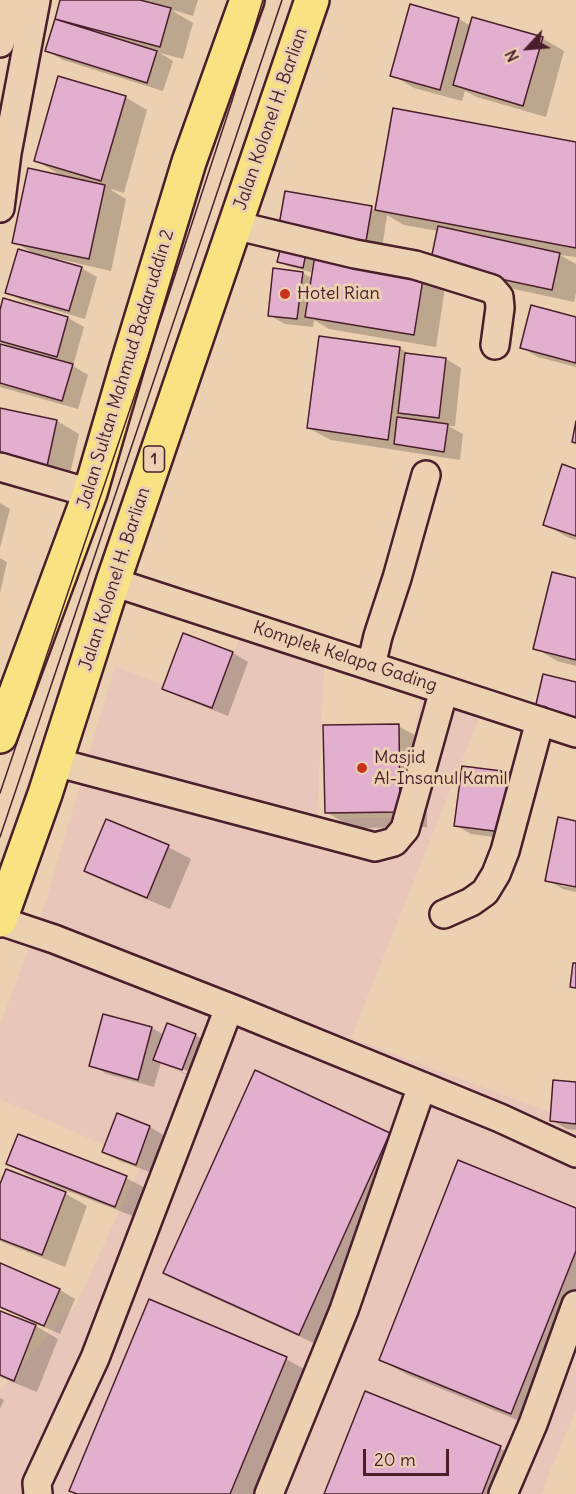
<!DOCTYPE html>
<style>
body{margin:0}
#map{position:relative;width:576px;height:1494px;overflow:hidden;background:#ebd0b2;font-family:Delius,sans-serif}
canvas{display:block}
.north{position:absolute;left:498px;top:18px;width:60px;height:60px;-webkit-text-stroke:4px #ebd0b2;paint-order:stroke;rotate:244deg;font-size:16px;font-weight:700;line-height:24px;text-align:center;color:#4a1f2b}
.north::after{content:'';display:block;margin:auto;width:21px;height:27px;background:#4a1f2b;clip-path:polygon(50% 0,100% 100%,50% 72%,0 100%)}
.scale{position:absolute;left:363px;top:1449px;width:86px;height:27px;box-sizing:border-box;border:3px solid #4a1f2b;border-top:0;padding-left:8px;font-size:18px;line-height:21px;white-space:nowrap;color:#4a1f2b;-webkit-text-stroke:4px #ebd0b2;paint-order:stroke}
</style>
<div id="map">
<canvas width="576" height="1494"></canvas>
<div class="north">N</div>
<div class="scale">20 m</div>
</div>
<script>
const c = document.querySelector('canvas').getContext('2d');
c.lineJoin = 'round';
function fill(path, color) {
  c.fillStyle = color;
  c.fill(path, 'evenodd');
}
function poly(rows) {
  const path = new Path2D();
  for (const r of rows) {
    path.moveTo(r[0], r[1]);
    for (let i = 2; i < r.length; i += 2) path.lineTo(r[i], r[i + 1]);
  }
  return path;
}
function strokePath(path, color, width, dash) {
  c.strokeStyle = color;
  c.lineWidth = width;
  c.lineCap = dash ? 'butt' : 'round';
  c.setLineDash(dash || []);
  c.stroke(path);
}
function drawText(font, color, halo, rows, align = 'center') {
  c.font = font + ' Delius,sans-serif';
  c.lineWidth = 6;
  c.setLineDash([]);
  c.textBaseline = 'middle';
  c.strokeStyle = halo;
  c.fillStyle = color;
  for (const [text, x, y, turn = 0] of rows) {
    c.save();
    c.translate(x, y);
    c.rotate((+turn || 0) * Math.PI / 180);
    c.textAlign = isNaN(turn) ? turn : align;
    if (halo) c.strokeText(text, 0, 0);
    c.fillText(text, 0, 0);
    c.restore();
  }
}
fill(poly([
 [242,634,324,668,317,819,405,817,420,696,479,718,351,1038,576,1122,576,1409,541,1494,0,1494,0,1390,77,1303,142,1162,0,1099,0,1025,46,901,115,666,213,706]
]), '#e8c6ba');
fill(poly([
 [62,0,198,0,193,16,173,10,173,11,193,23,183,59,160,53,173,61,163,91,63,60,47,51],
 [411,5,459,19,471,26,542,38,564,51,546,117,477,97,465,91,462,101,414,88,392,75],
 [125,97,147,110,124,193,112,189,111,190,126,199,111,271,59,259,58,262,81,268,97,277,85,319,23,301,7,292,35,254,14,242,64,177,35,160],
 [395,110,576,143,576,257,560,255,576,264,576,293,574,302,454,276,438,231,404,225,387,215,382,249,297,233,371,208,376,211],
 [308,246,423,274,445,287,436,347,329,329,314,320,313,327,285,324,269,315,303,273,313,279,316,259,314,258,311,272,287,266,279,261],
 [4,300,68,318,84,327,73,366,88,375,78,409,0,387,0,345,9,347,0,342,0,315],
 [576,318,576,367,538,357,522,348],
 [400,348,411,355,446,359,461,368,455,426,448,426,463,434,460,460,331,440,308,428],
 [0,409,57,421,79,434,68,483,0,468],
 [576,470,576,540,567,537,545,524],
 [0,503,10,509,0,548],
 [0,558,7,562,0,593],
 [576,580,576,666,557,661,535,648],
 [184,635,233,653,248,662,228,716,180,697,164,688],
 [398,726,426,741,427,827,353,828,326,812],
 [509,773,525,782,518,840,471,834,455,825],
 [107,821,168,847,191,859,170,909,108,883,86,871],
 [576,823,576,885,562,882,562,886,576,888,576,892,563,889,547,880],
 [152,1028,164,1035,195,1035,211,1044,198,1078,171,1068,188,1075,190,1072,170,1064,170,1067,161,1062,154,1087,107,1074,91,1065],
 [255,1072,390,1134,417,1149,327,1349,192,1288,165,1272],
 [576,1084,576,1130,567,1129,551,1120],
 [118,1115,150,1127,165,1136,152,1173,120,1161,104,1152],
 [19,1136,126,1178,149,1190,138,1218,60,1188,59,1190,87,1206,65,1267,0,1241,0,1189,59,1191,60,1188,30,1176,8,1164],
 [576,1210,576,1335,539,1429,408,1375,381,1360],
 [0,1264,60,1290,75,1299,60,1334,0,1308],
 [0,1312,36,1326,58,1339,37,1392,0,1377],
 [286,1359,313,1374,263,1494,78,1494],
 [0,1398,4,1400,0,1409],
 [500,1448,527,1463,515,1494,325,1494]
]), '#0003');
const building = poly([
 [60,0,140,0,171,8,160,47,55,19,60,0],
 [410,4,459,18,440,90,390,76,410,4],
 [472,17,543,37,523,106,453,85,472,17],
 [55,19,157,51,147,83,45,51,55,19],
 [58,76,126,96,101,181,34,161,58,76],
 [393,108,576,142,576,248,375,210,393,108],
 [28,168,105,185,89,259,12,243,28,168],
 [285,191,372,206,366,241,279,225,285,191],
 [438,226,560,253,552,290,430,264,438,226],
 [283,239,308,244,303,268,277,262,283,239],
 [18,249,82,267,69,311,5,293,18,249],
 [315,255,424,273,414,335,305,317,315,255],
 [273,268,303,272,297,319,268,316,273,268],
 [3,298,68,317,57,357,0,341,0,310,3,298],
 [531,305,576,317,576,363,520,348,531,305],
 [319,336,400,347,388,440,307,428,319,336],
 [0,344,73,364,62,401,0,383,0,344],
 [405,353,446,358,439,418,398,413,405,353],
 [0,408,57,420,46,471,0,461,0,408],
 [397,417,448,424,444,452,394,444,397,417],
 [576,421,576,443,572,442,576,421],
 [562,464,576,469,576,536,543,525,562,464],
 [552,572,576,578,576,660,533,649,552,572],
 [183,633,233,652,212,708,162,689,183,633],
 [543,674,576,682,576,727,533,717,543,674],
 [399,724,400,812,325,813,323,725,399,724],
 [462,766,510,772,502,832,454,826,462,766],
 [558,817,576,821,576,887,545,881,558,817],
 [106,819,169,845,147,898,84,871,106,819],
 [573,963,576,963,576,988,570,987,573,963],
 [103,1014,152,1027,138,1080,89,1066,103,1014],
 [167,1023,196,1034,182,1070,153,1060,167,1023],
 [255,1070,390,1133,299,1335,163,1273,255,1070],
 [553,1080,576,1082,576,1124,550,1121,553,1080],
 [117,1113,150,1126,136,1165,102,1152,117,1113],
 [18,1134,127,1176,115,1207,6,1164,18,1134],
 [458,1160,576,1208,576,1251,511,1414,379,1360,458,1160],
 [6,1169,66,1192,42,1255,0,1239,0,1184,6,1169],
 [0,1263,60,1289,44,1326,0,1307,0,1263],
 [149,1299,287,1357,230,1494,77,1494,69,1491,149,1299],
 [0,1311,36,1325,14,1381,0,1375,0,1311],
 [365,1391,501,1446,482,1494,324,1494,365,1391]
]);
fill(building, '#e2b0ce');
strokePath(building, '#4a1f2b', 1.5);
const minor = poly([
 [0,43,12,0],
 [0,208,7,153,36,0],
 [234,225,355,254,415,265,492,289,499,297,500,308,495,345],
 [0,467,90,493],
 [113,582,576,733],
 [371,666,378,636,397,578,426,475],
 [55,762,375,847,394,842,405,829,444,690],
 [444,914,471,902,485,892,496,874,505,851,540,721],
 [0,921,54,939,238,1011,500,1118,576,1153],
 [38,1494,37,1483,95,1358,229,1008],
 [269,1494,344,1310,422,1086],
 [503,1494,533,1424,576,1305]
]);
const highway = poly([
 [0,736,90,493,127,366,189,162,247,0],
 [0,920,45,794,113,582,312,0]
]);
strokePath(minor, '#4a1f2b', 32);
strokePath(highway, '#4a1f2b', 38);
strokePath(minor, '#ebd0b2', 27);
strokePath(highway, '#f8e281', 33);
strokePath(poly([
 [0,793,165,306,232,101,263,0],
 [0,837,282,0]
]), '#4a1f2b', 1.5);
for (const [x, y, r, color] of [
 [285,294,6,"#c8321e"],
 [362,768,6,"#c8321e"]
]) {
  const dot = new Path2D();
  dot.arc(x, y, r, 0, 2 * Math.PI);
  c.fillStyle = color;
  c.fill(dot);
  strokePath(dot, '#ebd0b2', 2);
}
for (const [x, y, w] of [
 [154,459,21]
]) {
  const box = new Path2D();
  box.roundRect(x - w / 2, y - 13, w, 26, 4.5);
  c.fillStyle = '#ebd0b2';
  c.fill(box);
  strokePath(box, '#4a1f2b', 1.5);
}
drawText('bold 16px', '#4a1f2b', null, [
 ["1",154,459]
]);
drawText('18px', '#4a1f2b', '#ebd0b2', [
 ["Jalan Kolonel H. Barlian",271,119,-71],
 ["Jalan Sultan Mahmud Badaruddin 2",126,369,-73],
 ["Jalan Kolonel H. Barlian",115,579,-72],
 ["Komplek Kelapa Gading",345,657,18]
]);
drawText('18px', '#4a1f2b', '#ebd0b2', [
 ["Hotel Rian",297,294],
 ["Masjid",374,758],
 ["Al-Insanul Kamil",374,779]
], 'left');
</script>
